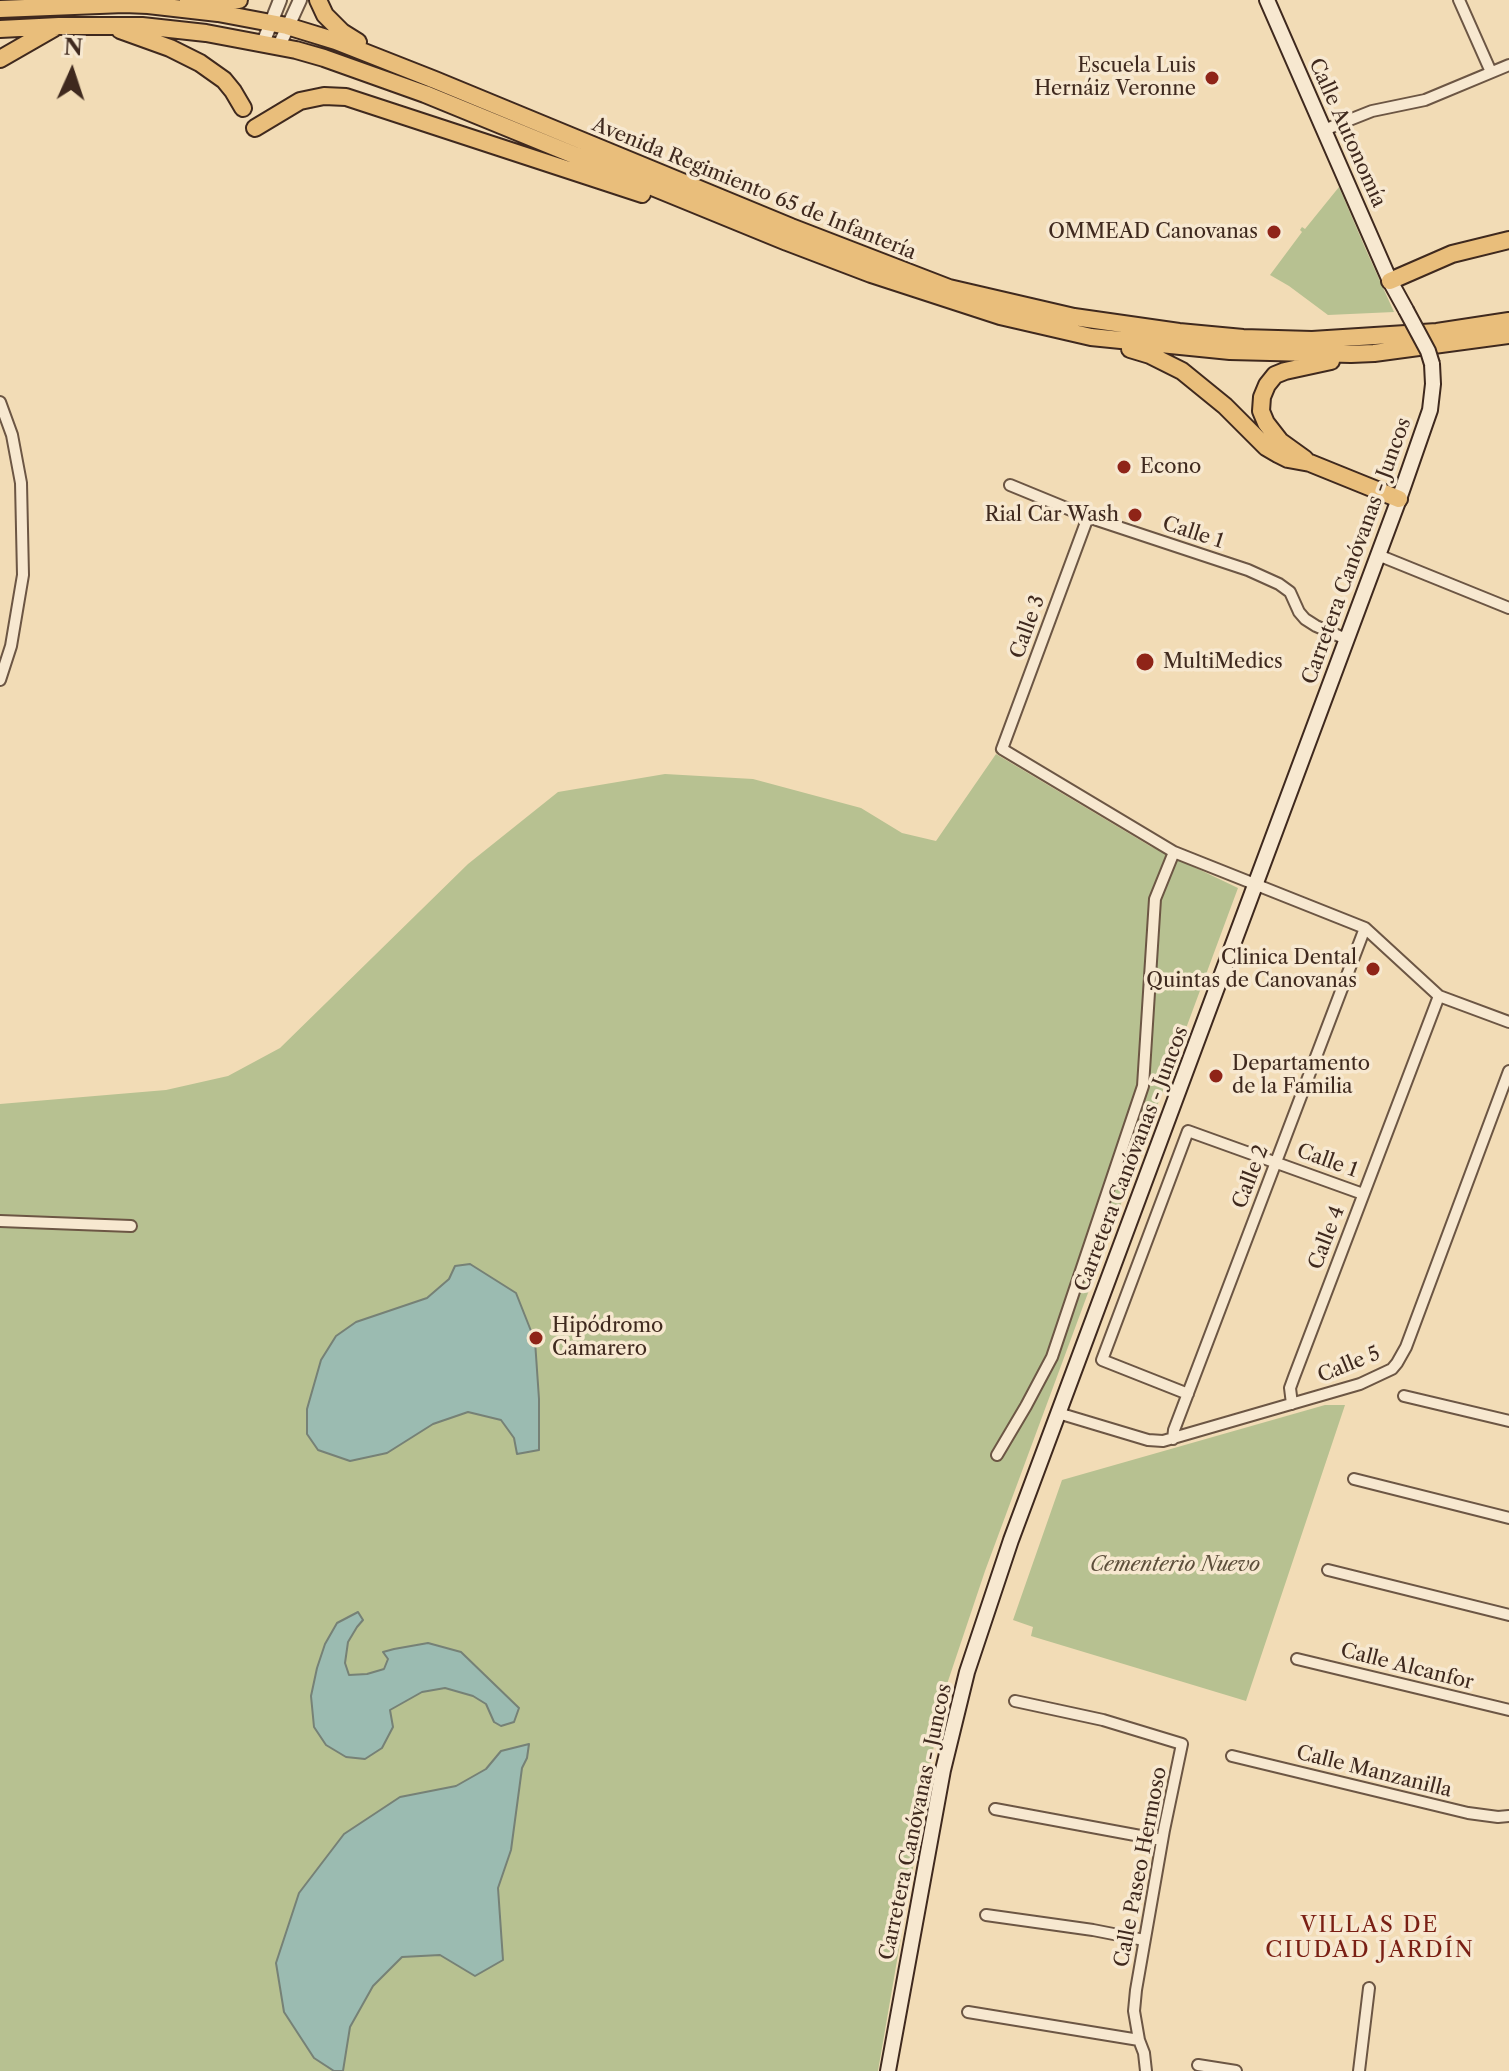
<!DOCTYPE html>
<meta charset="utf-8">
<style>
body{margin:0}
#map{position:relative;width:1509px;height:2071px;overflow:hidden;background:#f2dcb6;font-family:"Libre Caslon Text",serif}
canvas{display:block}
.north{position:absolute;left:32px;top:32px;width:80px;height:80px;-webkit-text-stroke:6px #f7e8d0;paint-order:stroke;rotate:3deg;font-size:22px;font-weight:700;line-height:32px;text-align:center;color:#3f291e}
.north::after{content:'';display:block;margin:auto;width:28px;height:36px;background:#3f291e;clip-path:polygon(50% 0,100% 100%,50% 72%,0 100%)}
</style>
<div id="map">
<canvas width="1509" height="2071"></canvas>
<div class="north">N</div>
</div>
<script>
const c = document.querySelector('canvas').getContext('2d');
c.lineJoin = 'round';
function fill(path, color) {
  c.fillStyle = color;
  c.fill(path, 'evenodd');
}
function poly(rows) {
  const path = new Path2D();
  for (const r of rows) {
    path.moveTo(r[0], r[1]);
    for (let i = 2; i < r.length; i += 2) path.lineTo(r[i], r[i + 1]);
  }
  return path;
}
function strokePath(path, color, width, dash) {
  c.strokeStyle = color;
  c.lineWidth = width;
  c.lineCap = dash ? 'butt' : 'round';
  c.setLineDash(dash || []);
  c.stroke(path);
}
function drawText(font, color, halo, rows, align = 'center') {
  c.font = font + ' "Libre Caslon Text",serif';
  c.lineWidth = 7;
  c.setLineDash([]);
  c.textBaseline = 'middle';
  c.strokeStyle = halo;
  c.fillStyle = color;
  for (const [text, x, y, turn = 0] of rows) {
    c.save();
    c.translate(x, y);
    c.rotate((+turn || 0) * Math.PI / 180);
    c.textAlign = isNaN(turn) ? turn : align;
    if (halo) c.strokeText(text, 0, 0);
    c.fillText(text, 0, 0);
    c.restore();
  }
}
fill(poly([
 [1339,187,1366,250,1394,312,1328,315,1289,286,1270,275,1302,232,1300,230,1302,227,1305,229],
 [996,754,1150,846,1238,888,985,1571,942,1699,878,2071,0,2071,0,1104,166,1090,228,1076,280,1048,468,864,558,792,665,774,753,779,861,808,902,833,936,841],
 [1325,1405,1345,1405,1246,1701,1031,1636,1033,1627,1013,1620,1062,1480]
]), '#b7c191');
const water = poly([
 [470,1264,516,1293,535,1341,539,1399,539,1450,517,1454,514,1438,501,1420,468,1412,433,1424,387,1453,350,1461,318,1450,307,1434,307,1409,321,1360,336,1336,356,1322,427,1298,449,1279,455,1266,470,1264],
 [358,1612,363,1620,357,1627,348,1642,345,1663,349,1675,367,1674,384,1669,388,1659,383,1652,394,1649,428,1643,461,1652,519,1708,514,1722,501,1726,494,1722,486,1704,473,1696,445,1688,422,1692,390,1710,393,1727,382,1748,365,1759,346,1757,326,1745,314,1727,311,1696,317,1668,325,1644,337,1623,358,1612],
 [529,1744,527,1758,522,1768,511,1850,498,1888,503,1960,475,1976,440,1955,402,1957,373,1986,350,2027,343,2071,334,2071,314,2058,284,2012,276,1963,299,1893,344,1834,400,1797,456,1786,486,1769,501,1751,529,1744]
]);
fill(water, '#9bbbb1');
strokePath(water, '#768176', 2);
const minor = poly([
 [1459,0,1491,72],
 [1324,130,1372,111,1425,100,1509,65],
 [0,402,12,435,21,483,23,575,11,646,0,680],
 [1010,485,1088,517,1248,570,1279,584,1290,592,1299,612,1305,619,1316,626,1346,639],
 [1088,517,1002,749,1174,852,1365,928,1439,996,1509,1022],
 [1378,555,1509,608],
 [0,1221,131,1226],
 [1188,1394,1102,1360,1188,1131,1363,1194],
 [1404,1396,1509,1421],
 [1292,1404,1290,1388,1294,1377,1439,996],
 [1058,1413,1148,1440,1163,1441,1360,1384,1392,1369,1397,1363,1406,1347,1509,1071],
 [1173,1439,1174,1430,1365,928],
 [997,1455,1026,1406,1052,1357,1143,1086,1155,899,1174,852],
 [1354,1479,1509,1518],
 [1328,1570,1509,1615],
 [1297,1659,1509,1710],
 [1015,1701,1103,1720,1182,1744,1164,1830,1136,1990,1134,2011,1139,2040,1144,2053,1146,2071],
 [1232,1756,1468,1813,1498,1817,1509,1816],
 [995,1809,1162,1840],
 [986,1915,1093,1930,1144,1940],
 [968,2012,1139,2040],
 [1198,2065,1236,2071],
 [1359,2071,1369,1988]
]);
const tertiary = poly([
 [263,43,280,0],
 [279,46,300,0]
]);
const secondary = poly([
 [1267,0,1390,281,1406,310],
 [888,2071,943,1770,967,1672,1011,1540,1399,499,1430,410,1433,384,1432,364]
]);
const primary = poly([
 [318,0,325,15,342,32,358,42],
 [188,2,239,0],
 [0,9,124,4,148,5,218,13,287,26,336,41,435,80,791,227,949,288,1074,317,1179,332,1243,338,1312,340,1437,332,1509,321],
 [0,29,59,26,142,26,206,33,296,50,324,58,425,94,787,242,871,274,1000,316,1091,337,1230,351,1351,354,1374,353,1509,335],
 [120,30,170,48,200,63,224,80,233,91,243,108],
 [0,59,54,28],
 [255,128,300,101,324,96,346,97,642,194],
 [1390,281,1452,254,1509,240],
 [1130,349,1150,355,1182,371,1225,406,1266,447,1278,454,1288,459,1310,463,1399,499],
 [1305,459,1280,441,1266,423,1261,411,1262,397,1267,385,1275,375,1285,371,1331,361]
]);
strokePath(minor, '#6c5644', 14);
strokePath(tertiary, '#6c5644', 16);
strokePath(secondary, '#3f291e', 18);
strokePath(primary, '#3f291e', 20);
strokePath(minor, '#f7e8d0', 10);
strokePath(tertiary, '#f7e8d0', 12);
strokePath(secondary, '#f7e8d0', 14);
strokePath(primary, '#e9be7b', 16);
const secondaryBridge = poly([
 [1406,310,1428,351,1432,364]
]);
strokePath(secondaryBridge, '#3f291e', 18, []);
strokePath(secondaryBridge, '#f7e8d0', 14);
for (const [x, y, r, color] of [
 [1212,78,8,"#8f2418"],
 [1274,232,8,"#8f2418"],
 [1124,467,8,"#8f2418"],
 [1135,515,8,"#8f2418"],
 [1145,662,10,"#8f2418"],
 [1373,969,8,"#8f2418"],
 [1216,1076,8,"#8f2418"],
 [536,1338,8,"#8f2418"]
]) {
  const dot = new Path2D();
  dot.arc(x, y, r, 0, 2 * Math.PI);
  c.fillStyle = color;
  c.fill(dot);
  strokePath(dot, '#f7e8d0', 3);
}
drawText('20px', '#3f291e', '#f7e8d0', [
 ["Escuela Luis",1196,66],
 ["Hernáiz Veronne",1196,89],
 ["OMMEAD Canovanas",1258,232],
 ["Econo",1140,467,"left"],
 ["Rial Car Wash",1119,515],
 ["MultiMedics",1163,662,"left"],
 ["Clinica Dental",1357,958],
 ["Quintas de Canovanas",1357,981],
 ["Departamento",1232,1064,"left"],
 ["de la Familia",1232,1087,"left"],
 ["Hipódromo",552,1326,"left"],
 ["Camarero",552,1349,"left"]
], 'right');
drawText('20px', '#3f291e', '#f7e8d0', [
 ["Calle Autonomía",1347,133,66],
 ["Avenida Regimiento 65 de Infantería",754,189,22],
 ["Calle 1",1193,533,18],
 ["Carretera Canóvanas - Juncos",1357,551,-70],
 ["Calle 3",1028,627,-70],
 ["Carretera Canóvanas - Juncos",1132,1159,-69],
 ["Calle 1",1327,1161,20],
 ["Calle 2",1251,1177,-69],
 ["Calle 4",1327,1238,-69],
 ["Calle 5",1349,1365,-22],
 ["Calle Alcanfor",1407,1667,14],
 ["Calle Manzanilla",1374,1772,14],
 ["Carretera Canóvanas - Juncos",916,1822,-78],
 ["Calle Paseo Hermoso",1141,1867,-79]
]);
drawText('italic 20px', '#5d4f3b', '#f7e8d0', [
 ["Cementerio Nuevo",1175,1565]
]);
c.letterSpacing = '2px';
drawText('22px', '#7a1f14', '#f7e8d0', [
 ["VILLAS DE",1370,1926],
 ["CIUDAD JARDÍN",1370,1951]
]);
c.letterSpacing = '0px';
</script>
